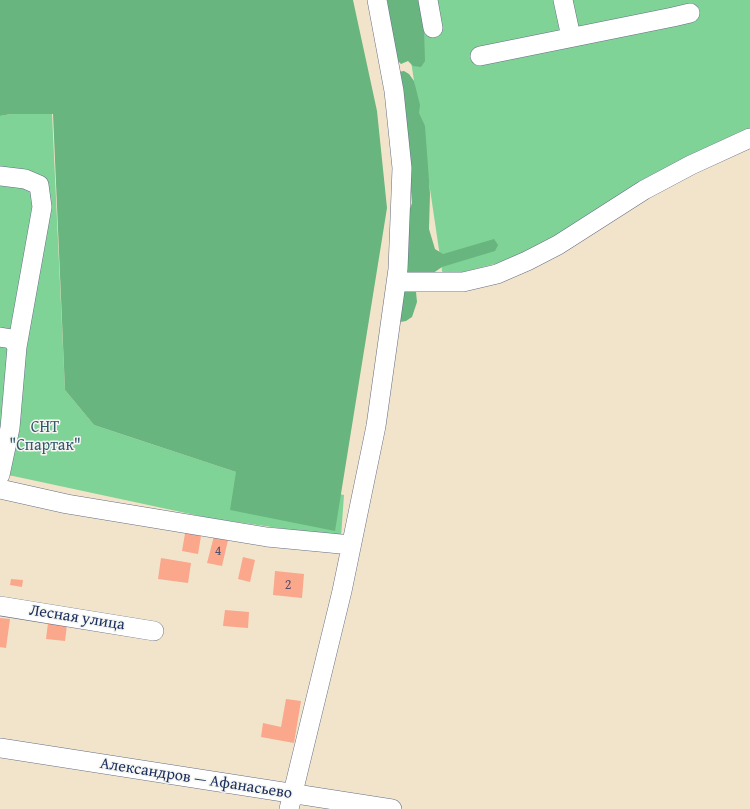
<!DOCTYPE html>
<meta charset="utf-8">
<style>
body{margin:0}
canvas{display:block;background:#f1e4cb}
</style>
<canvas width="750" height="809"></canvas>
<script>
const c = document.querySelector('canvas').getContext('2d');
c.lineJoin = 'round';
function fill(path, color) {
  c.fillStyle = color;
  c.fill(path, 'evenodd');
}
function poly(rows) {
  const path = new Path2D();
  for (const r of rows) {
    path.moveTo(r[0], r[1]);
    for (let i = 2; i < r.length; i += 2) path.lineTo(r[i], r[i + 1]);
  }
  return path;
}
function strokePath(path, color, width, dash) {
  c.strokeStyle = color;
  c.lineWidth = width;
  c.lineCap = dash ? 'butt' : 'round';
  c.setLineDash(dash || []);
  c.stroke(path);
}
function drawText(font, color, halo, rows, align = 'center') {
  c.font = font + ' "Gentium Book Plus",serif';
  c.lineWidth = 3;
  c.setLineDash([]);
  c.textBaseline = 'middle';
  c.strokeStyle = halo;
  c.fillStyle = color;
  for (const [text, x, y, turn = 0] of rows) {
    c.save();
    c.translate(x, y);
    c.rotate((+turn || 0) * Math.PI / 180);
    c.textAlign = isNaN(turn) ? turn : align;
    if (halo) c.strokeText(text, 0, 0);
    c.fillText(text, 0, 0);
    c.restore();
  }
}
fill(poly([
 [402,0,750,0,750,137,642,185,518,258,443,277],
 [52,113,65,390,94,425,236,472,344,495,341,537,209,518,13,476,0,475,0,116,11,114]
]), '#80d396');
fill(poly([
 [0,0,353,0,377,111,387,208,335,531,230,510,236,472,94,425,65,390,53,114,11,114,0,116],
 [387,0,421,0,424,29,425,61,421,67,413,66,408,61,401,64,394,57],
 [404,71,409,74,414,81,420,105,419,113,425,126,430,194,429,229,435,249,443,254,494,239,498,245,495,251,442,267,429,276,407,273,407,217,412,203,407,145,398,72],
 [410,285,416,292,417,302,412,317,406,321,400,322,399,292]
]), '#68b57f');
fill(poly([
 [186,528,202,530,198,554,182,551],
 [214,536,228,540,222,566,207,563],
 [243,557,255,560,250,582,238,579],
 [161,558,191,563,188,583,158,579],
 [275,571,304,574,302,598,273,595],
 [11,579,23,580,22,587,10,585],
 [225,610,249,612,248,628,223,626],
 [0,618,10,619,6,648,0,647],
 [48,623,67,625,65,641,46,639],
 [286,699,301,701,294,743,261,737,263,723,281,727]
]), '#faa78c');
const minor = poly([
 [428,0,433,28],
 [563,0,571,37],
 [480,56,673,17,690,13],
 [0,176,25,179,39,185,42,207,17,347],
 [396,282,463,282,497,274,527,261,558,245,644,190,691,165,750,138],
 [0,337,12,339,17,347,10,428,0,475],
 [0,489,67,504,267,537,351,545],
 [0,606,154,631],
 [0,748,392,809],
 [289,809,342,591,376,426,398,269,402,168,394,91,377,0]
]);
strokePath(minor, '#666e84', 20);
strokePath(minor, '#fff', 19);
drawText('14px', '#534d6a', null, [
 ["4",218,551],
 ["2",288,585]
]);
drawText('16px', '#34586c', '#f6f6f2', [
 ["СНТ",45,428],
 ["\"Спартак\"",45,446]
]);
drawText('16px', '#1b2f5e', '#f6f6f2', [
 ["Лесная улица",77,618,9],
 ["Александров — Афанасьево",196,779,9]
]);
</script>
